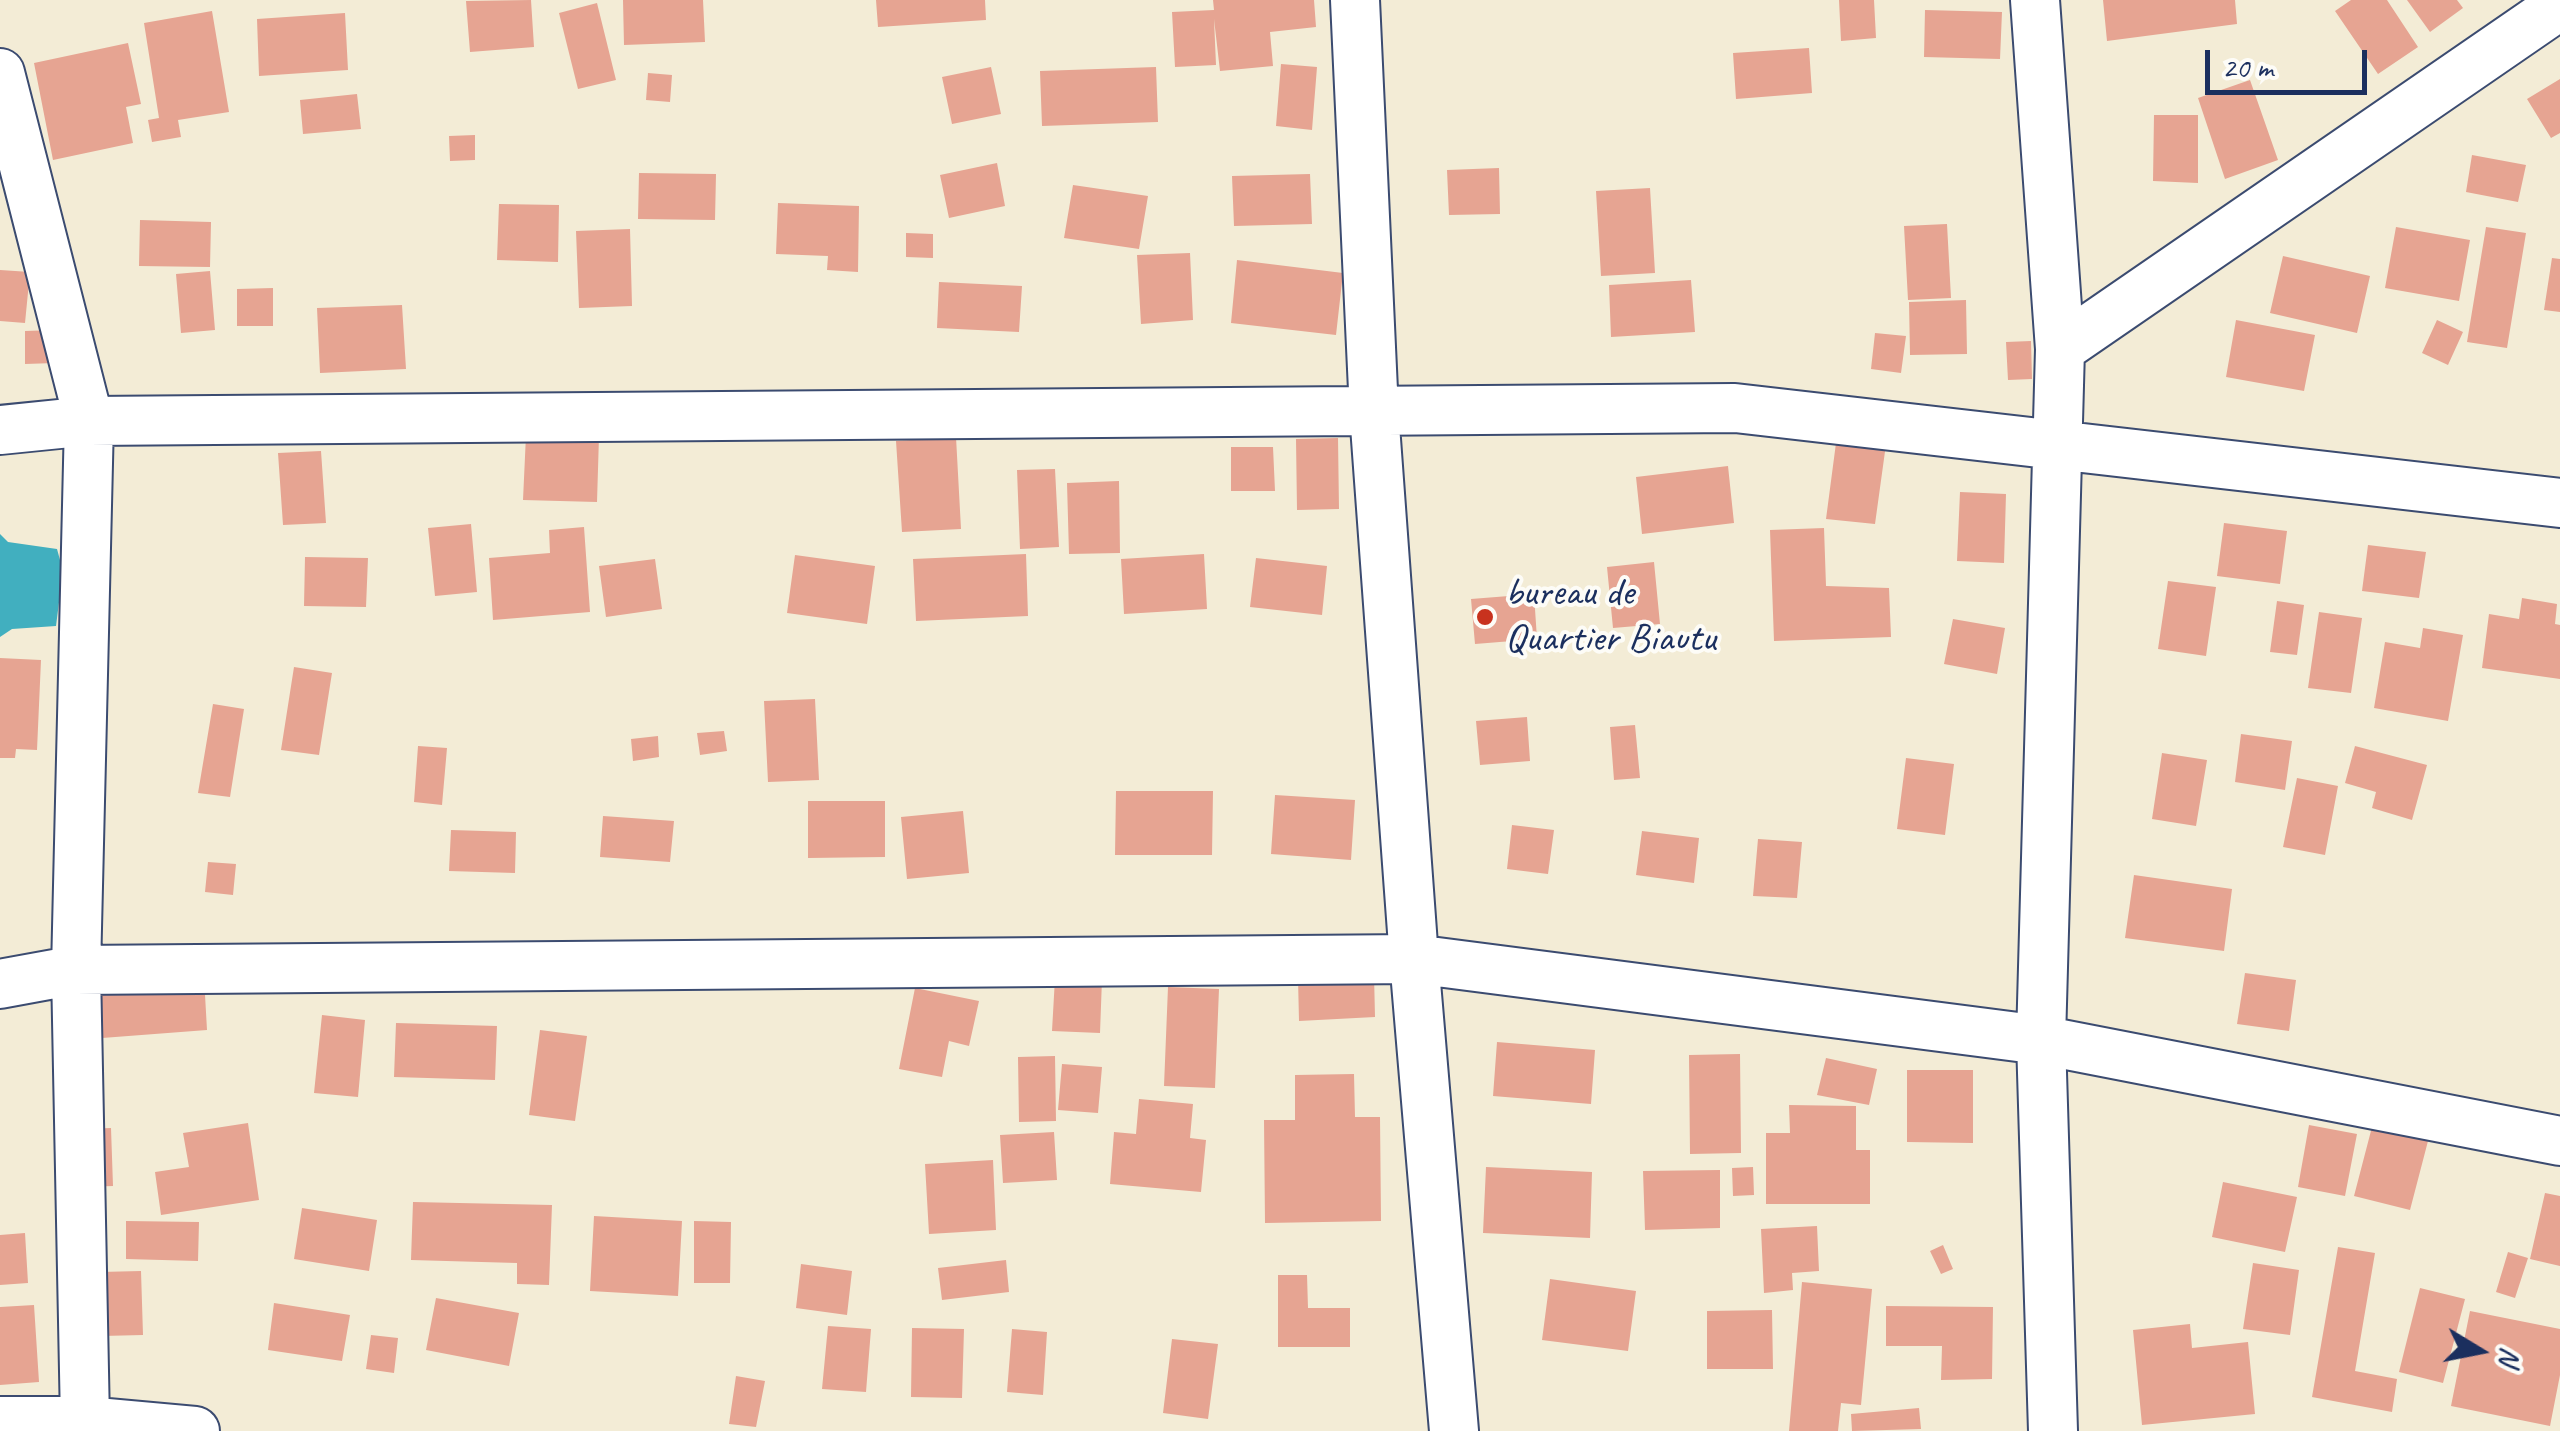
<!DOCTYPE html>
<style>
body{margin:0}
#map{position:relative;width:2560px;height:1431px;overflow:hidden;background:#f3ecd6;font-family:Caveat,sans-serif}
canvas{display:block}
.north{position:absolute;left:2430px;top:1301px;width:100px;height:100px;-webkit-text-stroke:8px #fdfcf7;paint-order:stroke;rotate:100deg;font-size:28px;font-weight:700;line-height:40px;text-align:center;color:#1b2f5e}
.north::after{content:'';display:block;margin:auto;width:35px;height:45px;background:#1b2f5e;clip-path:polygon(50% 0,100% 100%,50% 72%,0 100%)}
.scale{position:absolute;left:2205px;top:50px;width:162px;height:45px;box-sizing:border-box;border:5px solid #1b2f5e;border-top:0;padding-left:12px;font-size:30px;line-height:35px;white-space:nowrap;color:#1b2f5e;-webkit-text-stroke:8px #fdfcf7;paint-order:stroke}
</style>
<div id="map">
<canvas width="2560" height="1431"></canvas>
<div class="north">N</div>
<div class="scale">20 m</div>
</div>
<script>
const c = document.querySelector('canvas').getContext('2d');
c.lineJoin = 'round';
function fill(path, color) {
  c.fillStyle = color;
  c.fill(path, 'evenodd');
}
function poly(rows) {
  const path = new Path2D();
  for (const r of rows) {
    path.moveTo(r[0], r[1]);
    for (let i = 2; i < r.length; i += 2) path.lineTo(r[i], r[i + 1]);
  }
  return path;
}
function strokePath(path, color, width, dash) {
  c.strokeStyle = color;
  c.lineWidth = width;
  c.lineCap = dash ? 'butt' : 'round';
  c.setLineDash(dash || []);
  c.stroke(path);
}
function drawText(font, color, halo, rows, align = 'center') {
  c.font = font + ' Caveat,sans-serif';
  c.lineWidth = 8;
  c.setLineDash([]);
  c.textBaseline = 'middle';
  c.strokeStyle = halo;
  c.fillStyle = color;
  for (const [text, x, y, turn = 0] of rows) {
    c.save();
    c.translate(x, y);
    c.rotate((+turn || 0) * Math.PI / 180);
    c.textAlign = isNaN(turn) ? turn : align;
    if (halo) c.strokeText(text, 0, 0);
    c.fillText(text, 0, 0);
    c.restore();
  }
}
fill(poly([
 [0,534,8,542,57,549,63,571,56,626,12,629,0,637]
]), '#41afbf');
fill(poly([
 [531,0,534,47,470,52,466,1],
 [623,0,703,0,705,42,624,45],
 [876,0,985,0,986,20,878,27],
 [1213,0,1314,0,1316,27,1270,32,1273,66,1220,71,1214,19,1216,65,1175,67,1172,12,1214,10],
 [1839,0,1874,0,1876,38,1841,41],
 [2103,0,2235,0,2237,24,2107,41],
 [2351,0,2387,0,2418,47,2378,74,2335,11],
 [2407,0,2457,0,2463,8,2430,32],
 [597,3,616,80,578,89,559,13],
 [1925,10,2002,12,2000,59,1924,57],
 [212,11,229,112,178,120,181,137,152,142,148,120,159,118,144,23],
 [345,13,348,70,259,76,257,19],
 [128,43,141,104,126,107,133,143,53,160,34,63],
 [1809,48,1812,93,1736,99,1733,53],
 [1281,64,1317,67,1312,130,1276,126],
 [991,67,1001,114,952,124,942,77],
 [1156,67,1158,122,1042,126,1040,71],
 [648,73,672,75,670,102,646,100],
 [2560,79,2560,133,2551,138,2527,99],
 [2250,80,2278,160,2225,179,2198,98],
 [357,94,361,129,303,134,300,100],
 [2154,115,2198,115,2198,183,2153,181],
 [475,135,475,160,450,161,449,136],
 [2472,155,2526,165,2518,202,2466,192],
 [997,163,1005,206,949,218,940,175],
 [1499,168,1500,214,1449,215,1447,170],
 [639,173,716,174,715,220,638,219],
 [1310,174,1312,224,1234,226,1232,176],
 [1073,185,1148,196,1139,249,1064,238],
 [1650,188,1655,273,1601,276,1596,191],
 [778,203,859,206,858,272,827,270,828,256,776,254],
 [499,204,559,205,558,262,497,260],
 [140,220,211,222,210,267,139,266],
 [1947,224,1951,298,1908,300,1904,226],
 [2396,227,2470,240,2459,301,2385,288],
 [2486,227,2526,233,2507,348,2467,342],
 [630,229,632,306,579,308,576,231],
 [906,233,933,234,933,258,906,257],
 [1190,253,1193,320,1141,324,1137,255],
 [2283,256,2370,276,2357,333,2270,313],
 [2552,258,2560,259,2560,312,2544,310],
 [1237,260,1343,273,1336,335,1231,323],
 [0,270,30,272,25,323,0,321],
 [210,271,215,330,181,333,176,274],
 [1691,280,1695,332,1611,337,1609,285],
 [939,282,1022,286,1019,332,937,328],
 [273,288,273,326,237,326,237,289],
 [1966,300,1967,354,1910,355,1909,302],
 [402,305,406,369,320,373,317,308],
 [2236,320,2315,335,2304,391,2226,377],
 [2437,320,2463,332,2448,365,2422,353],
 [55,330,55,363,25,364,25,331],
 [1875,333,1906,336,1901,373,1871,369],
 [2031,341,2032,379,2008,380,2006,342],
 [526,435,599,436,597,502,523,500],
 [956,437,961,529,902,532,896,441],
 [1887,437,1875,524,1826,519,1836,443],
 [1338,438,1339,509,1297,510,1296,439],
 [1231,447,1273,447,1275,491,1231,491],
 [321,451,326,523,283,525,278,453],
 [1728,466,1734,523,1642,534,1636,477],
 [1055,469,1059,547,1020,549,1017,470],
 [1119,481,1120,553,1069,554,1067,483],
 [1960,492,2006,494,2004,563,1957,561],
 [2224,523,2287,531,2280,584,2217,576],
 [471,524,477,592,435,596,428,528],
 [584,527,590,612,493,620,489,558,550,553,549,530],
 [1824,528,1826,586,1889,588,1891,637,1774,641,1770,530],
 [2368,545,2426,552,2419,598,2362,591],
 [1026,554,1028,616,916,621,913,559],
 [1204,554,1207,609,1124,614,1121,559],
 [795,555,875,566,867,624,787,613],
 [305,557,368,558,366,607,304,606],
 [1256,558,1327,566,1322,615,1250,607],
 [655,559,662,609,606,617,599,566],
 [1654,562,1660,624,1613,628,1607,567],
 [2168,581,2216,587,2206,656,2158,649],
 [1534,594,1537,639,1475,644,1471,599],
 [2522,598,2557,604,2555,624,2560,625,2560,679,2482,668,2489,614,2519,619],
 [2277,601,2304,605,2297,655,2270,652],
 [2319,612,2362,618,2351,693,2308,688],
 [1953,619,2005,628,1997,674,1944,664],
 [2423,628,2463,635,2448,721,2374,708,2385,642,2420,648],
 [0,658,41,660,37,750,16,749,15,758,0,758],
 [294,667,332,673,319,755,281,750],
 [815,699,819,780,768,782,764,701],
 [213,704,244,709,230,797,198,793],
 [1527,717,1530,761,1480,765,1476,721],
 [1635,725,1640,778,1614,780,1610,727],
 [724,731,727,751,700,755,697,733],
 [2241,734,2292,741,2285,790,2235,782],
 [658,736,659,757,633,761,631,739],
 [418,746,447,748,442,805,414,802],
 [2355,746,2427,765,2412,820,2372,808,2376,792,2345,783],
 [2162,753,2207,760,2196,826,2152,819],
 [1906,758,1954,764,1945,835,1897,829],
 [2297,778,2338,786,2325,855,2283,847],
 [1116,791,1213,791,1212,855,1115,855],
 [1275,795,1355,800,1351,860,1271,854],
 [808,801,885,801,885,857,808,858],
 [963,811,969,873,907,879,901,817],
 [603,816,674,821,670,862,600,857],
 [1512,825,1554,830,1548,874,1507,869],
 [451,830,516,832,515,873,449,871],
 [1642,831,1699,838,1694,883,1636,875],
 [1758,839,1802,842,1797,898,1753,896],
 [208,862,236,864,233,895,205,892],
 [2134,875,2232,889,2224,951,2125,938],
 [2245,973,2296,980,2289,1031,2237,1024],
 [1374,974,1375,1017,1299,1021,1298,978],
 [204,977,207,1030,89,1039,84,986],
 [1055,978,1102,979,1100,1033,1052,1031],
 [1168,987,1219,989,1215,1088,1164,1086],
 [915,988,979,1001,969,1046,949,1041,942,1077,899,1069],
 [322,1015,365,1020,358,1097,314,1093],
 [396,1023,497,1026,495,1080,394,1077],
 [540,1030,587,1036,575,1121,529,1115],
 [1497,1042,1595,1050,1591,1104,1493,1096],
 [1740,1054,1741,1153,1690,1154,1689,1055],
 [1055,1056,1056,1121,1019,1122,1018,1057],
 [1826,1058,1877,1069,1869,1105,1817,1095],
 [1062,1064,1102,1067,1098,1113,1058,1110],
 [1907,1070,1973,1070,1973,1143,1907,1142],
 [1354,1074,1355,1117,1380,1117,1381,1221,1265,1223,1264,1120,1295,1120,1295,1075],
 [1139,1099,1193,1104,1190,1138,1206,1140,1201,1192,1110,1184,1114,1132,1136,1134],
 [1789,1105,1856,1106,1856,1150,1870,1150,1870,1204,1766,1204,1766,1133,1790,1133],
 [248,1123,259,1200,161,1215,155,1172,189,1167,183,1133],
 [2309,1125,2357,1134,2345,1196,2298,1187],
 [2372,1127,2428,1141,2410,1210,2354,1196],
 [111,1128,113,1186,84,1187,83,1129],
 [1054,1132,1057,1180,1003,1183,1000,1135],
 [993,1160,996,1230,929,1234,925,1164],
 [1486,1167,1592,1172,1590,1238,1483,1233],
 [1753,1167,1754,1195,1733,1196,1732,1168],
 [1720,1170,1720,1228,1645,1230,1643,1171],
 [2223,1182,2297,1197,2285,1252,2212,1237],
 [2545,1193,2560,1196,2560,1266,2530,1259],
 [413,1202,552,1205,549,1285,517,1284,517,1263,411,1260],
 [302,1208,377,1220,369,1271,294,1259],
 [594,1216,682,1221,678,1296,590,1291],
 [126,1221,199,1222,198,1261,126,1259],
 [694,1221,731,1222,730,1283,694,1283],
 [1817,1226,1819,1271,1792,1273,1793,1290,1764,1293,1761,1229],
 [25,1233,28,1283,0,1285,0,1235],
 [1943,1245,1953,1269,1941,1274,1930,1251],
 [2338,1247,2375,1253,2355,1371,2397,1379,2392,1412,2312,1397],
 [2508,1252,2528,1258,2515,1298,2496,1292],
 [1006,1260,1009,1292,942,1300,938,1268],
 [2253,1263,2299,1270,2290,1335,2243,1329],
 [801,1264,852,1271,847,1315,796,1308],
 [141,1271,143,1335,102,1336,100,1272],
 [1278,1275,1307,1275,1308,1308,1350,1308,1350,1347,1278,1347],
 [1550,1279,1636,1291,1628,1351,1542,1340],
 [1802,1282,1872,1289,1861,1405,1841,1403,1838,1431,1789,1431],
 [2420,1288,2465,1299,2443,1383,2399,1372],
 [436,1298,519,1313,509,1366,426,1350],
 [274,1303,350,1315,342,1361,268,1350],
 [34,1305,39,1382,0,1385,0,1307],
 [1886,1306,1993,1307,1992,1379,1941,1380,1942,1346,1886,1346],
 [1772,1310,1773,1369,1707,1369,1707,1311],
 [2470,1311,2560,1329,2560,1375,2550,1426,2451,1406],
 [2190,1324,2192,1348,2248,1342,2255,1414,2142,1425,2133,1330],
 [828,1326,871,1329,866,1392,822,1389],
 [912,1328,964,1329,962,1398,911,1397],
 [1012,1329,1047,1332,1043,1395,1007,1392],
 [371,1335,398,1338,394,1373,366,1369],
 [1172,1339,1218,1344,1208,1419,1163,1413],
 [736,1376,765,1381,756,1427,729,1424],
 [1919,1408,1921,1429,1852,1431,1851,1414]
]), '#e6a492');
const minor = poly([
 [1355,0,1374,412,1414,959,1454,1431],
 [2035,0,2060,349,2041,1040,2053,1431],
 [0,73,89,421,76,970,85,1421],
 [2060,349,2560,5],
 [0,430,89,421,1735,408,2560,503],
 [0,984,76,970,1414,959,2041,1040,2560,1141],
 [0,1421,85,1421,195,1431]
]);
strokePath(minor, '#3b4b70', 52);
strokePath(minor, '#fff', 48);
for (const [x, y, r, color] of [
 [1485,617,10,"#c8321e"]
]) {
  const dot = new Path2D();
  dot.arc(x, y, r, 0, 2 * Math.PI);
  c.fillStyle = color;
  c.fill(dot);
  strokePath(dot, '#fdfcf7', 4);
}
drawText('40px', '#1b2f5e', '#fdfcf7', [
 ["bureau de",1505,594],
 ["Quartier Biautu",1505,640]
], 'left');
</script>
